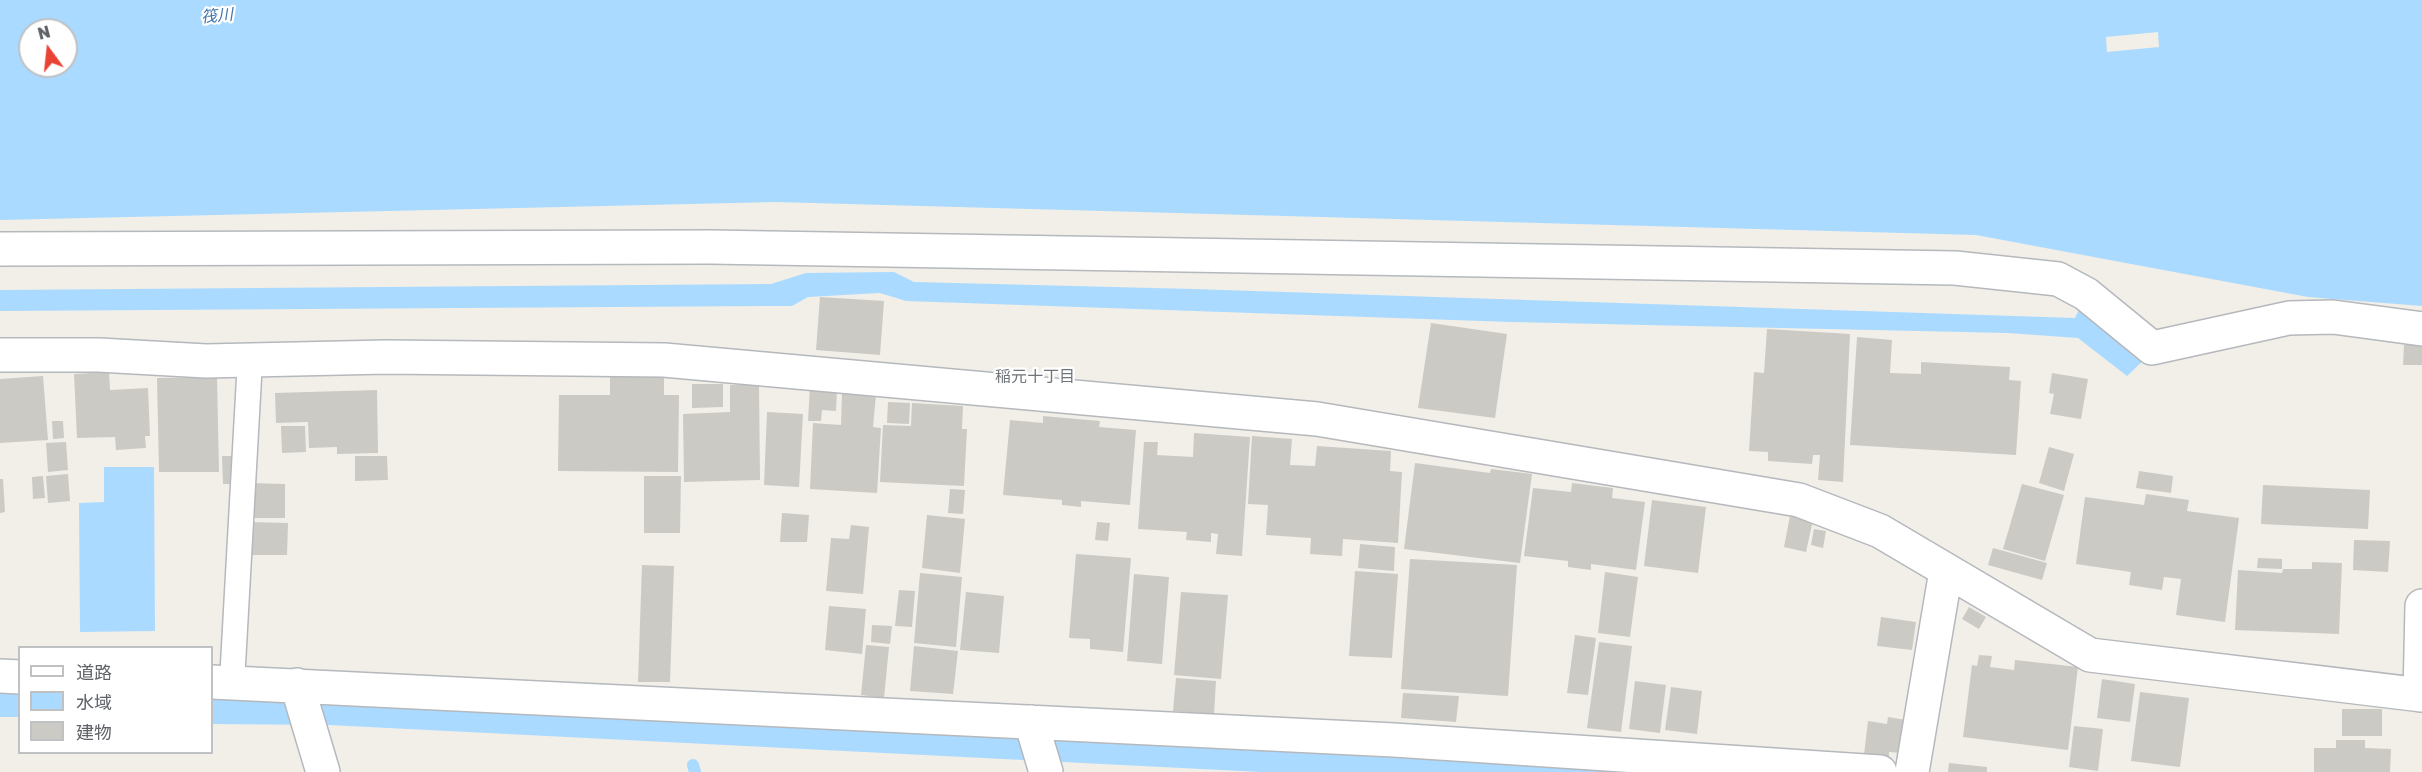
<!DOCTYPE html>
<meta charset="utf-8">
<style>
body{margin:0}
#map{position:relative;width:2422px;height:772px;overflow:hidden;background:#f1efe8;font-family:"Golos Text","Noto Sans JP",sans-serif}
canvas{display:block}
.legend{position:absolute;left:18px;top:646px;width:195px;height:108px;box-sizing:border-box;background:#fff;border:2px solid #bfc1c3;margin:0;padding:8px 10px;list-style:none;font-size:18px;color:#5f6368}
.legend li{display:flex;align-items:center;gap:12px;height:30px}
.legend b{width:30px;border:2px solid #bfc1c3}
.north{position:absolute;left:18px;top:18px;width:60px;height:60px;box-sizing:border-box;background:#fff;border:2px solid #bfc1c3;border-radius:50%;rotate:345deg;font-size:16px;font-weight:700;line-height:24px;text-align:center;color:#5f6368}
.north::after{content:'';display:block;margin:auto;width:21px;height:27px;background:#ea4335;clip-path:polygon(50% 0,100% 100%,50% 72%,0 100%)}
</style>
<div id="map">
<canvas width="2422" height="772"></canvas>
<ul class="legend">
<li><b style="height:8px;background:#fff"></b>道路</li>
<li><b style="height:16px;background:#aadaff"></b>水域</li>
<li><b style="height:16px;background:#cccac5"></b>建物</li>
</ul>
<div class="north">N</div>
</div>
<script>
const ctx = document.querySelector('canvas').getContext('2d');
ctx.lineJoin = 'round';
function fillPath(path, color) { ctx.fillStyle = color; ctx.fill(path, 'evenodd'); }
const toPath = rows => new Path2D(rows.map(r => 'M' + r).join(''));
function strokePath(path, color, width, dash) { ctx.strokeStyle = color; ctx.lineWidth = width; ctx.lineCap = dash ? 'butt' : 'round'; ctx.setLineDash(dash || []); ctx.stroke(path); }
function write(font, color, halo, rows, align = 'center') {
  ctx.font = font + ' "Golos Text","Noto Sans JP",sans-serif'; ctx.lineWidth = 4.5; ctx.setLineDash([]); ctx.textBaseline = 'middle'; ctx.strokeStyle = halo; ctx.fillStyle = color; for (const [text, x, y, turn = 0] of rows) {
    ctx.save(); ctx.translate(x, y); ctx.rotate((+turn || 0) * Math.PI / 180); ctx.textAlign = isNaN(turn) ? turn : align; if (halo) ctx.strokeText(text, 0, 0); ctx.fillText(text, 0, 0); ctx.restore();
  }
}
fillPath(toPath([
 [0,0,2422,0,2422,306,2308,297,1976,235,776,202,0,220],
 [30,30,66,30,66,66,30,66],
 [2158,32,2159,47,2107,52,2106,37],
 [894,272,914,282,1193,289,2075,318,2081,305,2147,357,2127,376,2078,338,2008,333,1511,322,906,301,880,293,808,297,792,306,766,306,0,311,0,290,771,284,806,273],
 [104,467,154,467,155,631,80,632,79,503,104,502],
 [0,694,19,694,19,717,0,717],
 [212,699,1054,739,1654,772,1261,772,329,725,212,724]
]), '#aadaff');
strokePath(toPath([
 [693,765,695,772]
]), '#aadaff', 12);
fillPath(toPath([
 [820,297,884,301,880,355,816,350],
 [1431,323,1507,334,1495,418,1418,408],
 [1767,329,1850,334,1843,482,1818,480,1820,455,1813,455,1812,464,1768,461,1768,452,1749,451,1754,372,1764,373],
 [1857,337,1892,340,1890,373,1921,374,1921,362,2010,367,2009,380,2021,381,2016,455,1850,445],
 [2404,345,2422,345,2422,365,2403,365],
 [109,372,110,390,148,388,150,436,145,436,146,448,116,450,115,437,77,438,74,374],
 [2052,373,2088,379,2081,419,2050,414,2054,394,2049,393],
 [43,376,48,440,0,443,0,379],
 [610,376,664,376,664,395,679,395,678,472,558,471,559,395,610,395],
 [217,377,219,472,159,472,157,378],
 [692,384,723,384,723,407,692,408],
 [730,385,759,385,760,480,684,482,683,414,730,412],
 [810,386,837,388,836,411,822,410,821,421,808,421],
 [377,390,378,453,337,454,337,447,309,448,308,422,276,423,275,393],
 [842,392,876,394,873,427,881,428,877,493,810,489,813,423,841,425],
 [888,402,910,403,909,424,887,423],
 [912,403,963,406,962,429,967,429,964,486,880,482,883,425,911,426],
 [767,412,803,414,799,487,764,485],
 [1043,416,1100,421,1099,427,1136,430,1130,505,1081,501,1081,507,1062,505,1062,500,1003,495,1010,420,1043,423],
 [52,421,63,421,64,438,53,439],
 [281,426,305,426,306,452,282,453],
 [1194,433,1250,437,1242,556,1216,554,1218,534,1211,533,1211,542,1186,540,1187,532,1138,529,1144,442,1158,442,1157,455,1193,457],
 [1252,436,1292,439,1290,465,1315,466,1317,446,1391,451,1390,471,1402,472,1398,543,1343,539,1342,556,1310,554,1311,538,1266,535,1268,505,1248,504],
 [66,442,68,470,48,472,46,443],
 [2049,447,2074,454,2064,491,2039,483],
 [222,456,235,456,236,484,223,484],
 [355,456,387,456,388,480,355,481],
 [1415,463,1490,473,1491,469,1532,474,1520,563,1404,549],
 [2139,471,2173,476,2171,493,2136,488],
 [68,474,70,501,48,503,46,476],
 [43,476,45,498,33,499,32,477],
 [644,476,681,476,680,533,644,533],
 [0,479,3,479,5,512,0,513],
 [248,483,285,484,285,518,248,518],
 [1572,483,1613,488,1612,498,1645,502,1636,570,1591,564,1591,570,1568,567,1568,561,1524,556,1533,488,1571,492],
 [2022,484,2064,495,2045,561,2003,549],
 [2263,485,2370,490,2368,529,2261,524],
 [950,489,965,490,963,514,948,513],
 [2146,494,2189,500,2187,511,2239,518,2225,622,2176,615,2181,579,2164,577,2162,590,2129,585,2131,572,2076,564,2085,497,2144,505],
 [1652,500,1706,507,1698,573,1644,566],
 [782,513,809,515,807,542,780,542],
 [927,515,965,519,960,573,922,568],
 [1790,516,1813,520,1806,552,1784,547],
 [248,522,288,523,287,555,248,555],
 [1097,522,1110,523,1108,541,1095,540],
 [851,525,869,527,863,594,826,591,831,538,849,539],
 [1814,529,1826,531,1823,548,1811,545],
 [2354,540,2390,541,2388,572,2353,570],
 [1360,544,1395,547,1394,571,1358,568],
 [1993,548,2047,563,2042,580,1988,565],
 [1076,554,1131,558,1123,652,1090,649,1090,639,1069,638],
 [2258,558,2282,559,2282,569,2257,568],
 [1410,559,1517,565,1508,696,1401,689],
 [2312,562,2342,563,2339,634,2235,630,2238,570,2282,573,2283,569,2312,569],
 [642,565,674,566,670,682,638,682],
 [1355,571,1398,574,1392,658,1349,656],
 [1605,572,1638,577,1630,637,1598,633],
 [920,573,962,577,956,647,914,643],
 [1134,574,1169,577,1162,664,1127,661],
 [899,590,915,591,912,627,895,626],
 [966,592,1004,596,999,653,960,650],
 [1181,592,1228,595,1221,679,1174,675],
 [829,606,866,609,862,654,825,650],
 [1969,607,1986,617,1979,629,1962,619],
 [1881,617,1916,622,1912,650,1877,646],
 [872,625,892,626,890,644,871,642],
 [1575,635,1596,638,1588,695,1567,693],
 [1599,642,1632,646,1621,732,1587,728],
 [866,645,889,647,884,698,861,695],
 [914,646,958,651,953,694,910,691],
 [1979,655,1992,656,1990,667,2014,670,2015,660,2078,667,2068,750,1963,737,1972,665,1977,666],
 [1176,678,1216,681,1214,714,1173,711],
 [2102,679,2135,684,2130,722,2097,718],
 [1635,681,1666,685,1660,733,1629,729],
 [1671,687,1702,691,1697,734,1665,730],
 [2140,692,2189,698,2180,767,2131,761],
 [1403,693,1459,696,1456,722,1401,718],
 [2342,709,2382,709,2382,736,2342,736],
 [1888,717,1906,720,1901,753,1889,752,1889,758,1864,755,1868,721,1887,724],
 [2074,726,2103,729,2098,771,2069,767],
 [2336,740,2365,740,2365,748,2391,749,2390,772,2314,772,2314,748,2336,748],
 [1949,763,1987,767,1987,772,1948,772]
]), '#cccac5');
const lane = toPath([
 [232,682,250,360]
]);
const street = toPath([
 [0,249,710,247,1955,268,2058,279,2086,294,2152,348,2289,318,2333,317,2422,329],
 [0,355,99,355,206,361,386,357,664,360,1317,419,1799,500,1880,531,2090,655,2422,695],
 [0,676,20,677],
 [212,682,1394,740,1880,772],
 [297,685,323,772],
 [2420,695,2422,606],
 [1031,722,1046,772],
 [1912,772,1946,571]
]);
strokePath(lane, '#b5b8bc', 27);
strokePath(street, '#b5b8bc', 36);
strokePath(lane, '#fff', 24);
strokePath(street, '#fff', 33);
write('italic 16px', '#4174aa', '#fff', [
 ["筏川",217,16,-5]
]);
write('16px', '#70757a', '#fff', [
 ["稲元十丁目",1035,377]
]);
</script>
